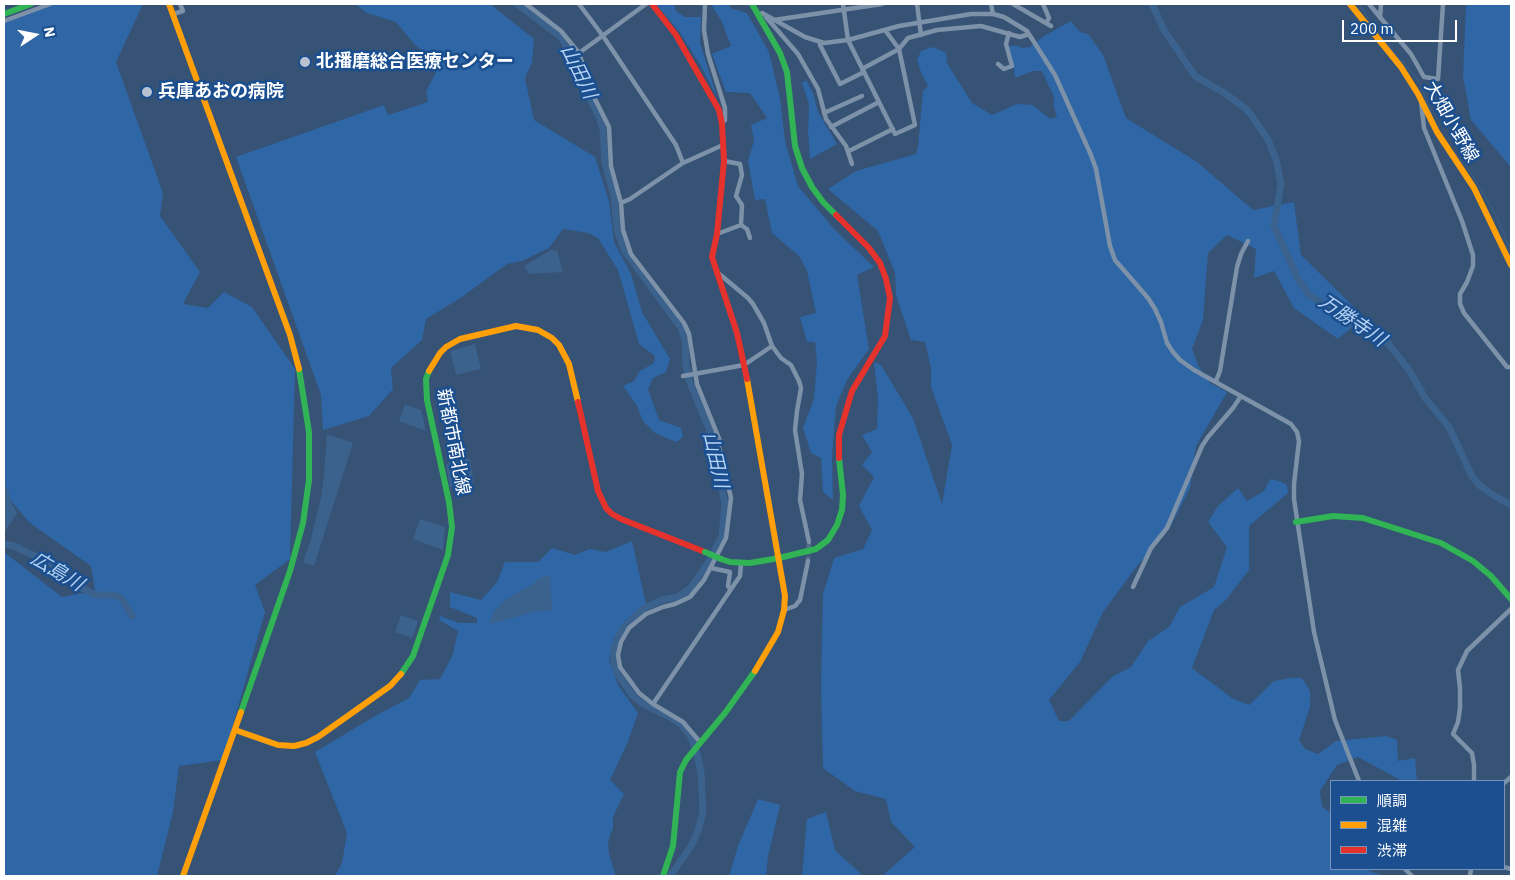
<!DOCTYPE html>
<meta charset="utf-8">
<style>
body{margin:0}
#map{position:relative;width:1515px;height:880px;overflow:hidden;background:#365274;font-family:"IBM Plex Sans","Noto Sans JP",sans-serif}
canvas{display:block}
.frame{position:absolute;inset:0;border:5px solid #fff;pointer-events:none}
.legend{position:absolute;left:1330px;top:780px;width:175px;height:90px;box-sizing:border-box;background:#1b4f8f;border:1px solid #7695bc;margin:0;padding:6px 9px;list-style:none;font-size:15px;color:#fff}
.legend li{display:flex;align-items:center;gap:10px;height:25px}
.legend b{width:25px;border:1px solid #7695bc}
.north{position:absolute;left:10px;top:10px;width:50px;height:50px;-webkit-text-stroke:4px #1b4f8f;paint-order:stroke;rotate:79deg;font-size:14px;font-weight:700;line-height:20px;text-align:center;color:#fff}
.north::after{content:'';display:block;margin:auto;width:18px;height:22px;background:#fff;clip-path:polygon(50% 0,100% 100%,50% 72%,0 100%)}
.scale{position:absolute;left:1342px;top:20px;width:115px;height:22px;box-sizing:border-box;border:2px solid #fff;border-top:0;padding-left:6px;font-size:15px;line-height:18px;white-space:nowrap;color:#fff;-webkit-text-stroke:4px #1b4f8f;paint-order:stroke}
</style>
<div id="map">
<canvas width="1515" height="880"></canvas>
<div class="frame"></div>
<ul class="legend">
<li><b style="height:6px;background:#30b455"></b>順調</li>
<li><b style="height:6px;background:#ff9f0a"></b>混雑</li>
<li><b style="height:6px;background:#e5322d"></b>渋滞</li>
</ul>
<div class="north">N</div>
<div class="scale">200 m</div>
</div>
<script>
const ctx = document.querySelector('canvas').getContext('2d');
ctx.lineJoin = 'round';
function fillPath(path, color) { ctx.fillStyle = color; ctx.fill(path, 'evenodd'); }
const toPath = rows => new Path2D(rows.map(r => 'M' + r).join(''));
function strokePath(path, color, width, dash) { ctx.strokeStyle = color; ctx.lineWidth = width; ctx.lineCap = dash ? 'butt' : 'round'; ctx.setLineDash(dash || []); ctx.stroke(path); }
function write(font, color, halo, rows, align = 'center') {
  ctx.font = font + ' "IBM Plex Sans","Noto Sans JP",sans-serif'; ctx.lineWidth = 5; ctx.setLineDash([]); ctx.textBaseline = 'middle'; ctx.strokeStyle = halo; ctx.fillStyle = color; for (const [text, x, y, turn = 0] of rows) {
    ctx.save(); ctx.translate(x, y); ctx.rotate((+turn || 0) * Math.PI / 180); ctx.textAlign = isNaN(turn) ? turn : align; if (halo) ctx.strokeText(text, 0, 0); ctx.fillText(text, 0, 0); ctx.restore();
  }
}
fillPath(toPath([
 [47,4,143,4,116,62,163,193,160,216,200,272,183,304,208,308,224,292,252,307,295,369,290,559,255,585,265,612,223,760,179,766,173,812,157,876,4,876,4,552,62,597,95,591,91,566,30,523,4,493,4,20],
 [355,4,490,4,534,39,532,63,525,78,534,120,595,157,609,201,614,242,631,274,642,312,670,359,666,372,653,378,648,389,659,420,681,428,683,437,676,442,655,433,643,421,637,406,623,386,634,381,640,371,654,363,655,356,639,344,618,270,598,238,588,233,563,229,549,248,522,261,507,264,462,297,426,319,422,340,391,368,393,389,369,416,323,430,321,395,236,157,384,105,388,115,428,102,426,92,440,64,415,45,396,22,367,13],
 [656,4,674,4,676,11,685,17,701,17,700,43,718,100,701,66,680,33],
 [711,4,730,4,730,8,747,13,769,52,780,98,785,141,798,186,834,229,874,267,857,275,869,349,847,380,836,406,832,456,833,500,823,492,821,458,811,453,803,428,814,399,817,362,815,342,807,342,800,317,816,313,807,271,800,257,772,233,765,199,755,200,748,161,754,141,751,125,767,118,750,93,726,92,712,54,731,46,722,22],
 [1466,4,1511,4,1511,167,1471,120,1463,76],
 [1071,21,1080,32,1088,34,1103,55,1126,118,1197,162,1253,210,1294,202,1301,255,1364,317,1338,339,1294,308,1274,271,1254,278,1256,249,1227,235,1208,253,1203,320,1192,349,1199,367,1210,383,1227,392,1196,446,1190,488,1169,529,1137,566,1103,612,1080,662,1049,700,1059,721,1069,721,1113,676,1131,667,1148,641,1169,627,1180,607,1214,587,1227,547,1208,522,1218,506,1238,488,1247,501,1264,491,1270,479,1279,481,1287,485,1288,493,1249,526,1249,570,1225,601,1214,610,1192,668,1232,698,1249,705,1274,681,1291,678,1302,678,1310,691,1310,707,1299,740,1305,749,1318,754,1336,741,1386,736,1397,740,1398,761,1415,758,1417,781,1402,781,1358,757,1337,765,1320,791,1322,807,1331,813,1331,869,1365,869,1383,876,882,876,915,847,891,822,886,799,855,791,823,768,821,686,823,594,834,558,863,549,872,530,859,506,874,477,862,465,872,452,862,435,877,429,878,398,874,362,881,365,913,418,942,504,952,445,931,387,931,368,925,342,911,340,896,295,895,273,878,231,828,189,856,171,916,154,918,147,923,91,928,86,921,72,917,60,921,51,933,47,946,53,947,63,972,103,992,115,1017,104,1033,105,1050,119,1057,117,1054,107,1054,97,1042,71,1033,71,1015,78,1014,69,1008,46,1017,46,1023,48,1030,47,1044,36],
 [806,80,813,93,818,112,837,144,810,159,808,132,809,104,802,83],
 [632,541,646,604,614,637,609,660,618,685,638,713,628,742,610,780,624,794,613,817,613,829,610,834,608,845,609,854,615,873,615,875,335,876,342,863,347,833,315,752,375,716,409,698,420,680,440,679,453,654,458,631,439,620,440,616,459,623,477,623,477,618,450,607,450,592,481,600,497,582,505,562,538,562,552,548,575,555,589,549,606,552],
 [758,799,780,805,768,857,766,876,729,876,738,846],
 [826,812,835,850,863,876,802,876,807,819]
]), '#2f66a5');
fillPath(toPath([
 [552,249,553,251,557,250,563,272,529,274,524,266],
 [475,344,481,369,456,375,450,351],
 [405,404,421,410,426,431,399,421],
 [327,434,353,443,314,566,303,562,310,543,321,498,324,475],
 [469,458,474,482,450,487,446,466,449,462],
 [4,485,8,489,11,502,17,513,4,533],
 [420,519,445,527,443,550,413,539],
 [550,575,552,610,534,612,489,624,493,613,505,600,533,584,540,578],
 [401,615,418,621,412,638,395,632]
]), '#3b618d');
strokePath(toPath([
 [1359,4,1375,30,1419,81,1432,115],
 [1453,151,1471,173,1497,217,1511,251]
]), '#3b618d', 1);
strokePath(toPath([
 [517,4,561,37,576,62,588,95,600,119,603,130,605,163,614,196,617,229,624,250,681,328,685,340,686,365,689,380,711,434,725,504,722,536,709,561,691,588,678,597,662,600,643,609,623,628,614,646,614,662,617,673,633,696,643,704,668,716,681,724,690,735,697,753,701,773,703,812,698,831,690,848,670,876],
 [1152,4,1164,30,1195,76,1226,94,1246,109,1252,116,1268,140,1276,159,1281,184,1274,226,1299,281,1304,287,1308,294,1335,313,1351,323,1367,329,1388,343,1409,370,1425,398,1449,427,1472,476,1479,485,1493,495,1511,505],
 [4,544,14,546,56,566,61,574,78,586,96,595,114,595,121,598,132,616]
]), '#3b618d', 7);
strokePath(toPath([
 [808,561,809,542]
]), '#546c89', 4.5, [4.5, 2]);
strokePath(toPath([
 [526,4,561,31,579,53,592,93,609,127,611,166,621,203,630,199,683,163,723,145],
 [579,4,603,36,676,145,683,163],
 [705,4,704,30,708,54,725,108,725,120,722,124],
 [843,4,848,40,895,134,915,125,899,49,885,30],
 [917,4,921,35],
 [991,4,993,14],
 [1013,4,1051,26],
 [1043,4,1049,18,1046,23],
 [1369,4,1411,54,1424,77,1438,79,1443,4],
 [762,13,805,37,824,43,848,40,899,26,971,14,993,14,1004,17,1027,31,1055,75,1091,155,1096,169,1110,246,1115,260,1148,298,1155,309,1161,322,1167,343,1173,352,1180,360,1194,370,1291,424,1297,432,1299,441,1294,484,1294,499,1314,632,1335,720,1359,781],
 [173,14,183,11,180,4],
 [766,17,798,54,818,89,826,119,846,146,852,164],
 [1380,18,1381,4],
 [774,20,882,4],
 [4,21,50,4],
 [820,42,820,45,840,84,864,72],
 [579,53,646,4],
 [998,64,1004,69,1012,66,1006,44,1009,33],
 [862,69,899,49,908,38,937,30,981,26,1020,37,1029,34],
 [1421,101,1424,128,1462,221,1473,255,1473,266,1467,282,1460,294,1460,304,1464,313,1507,367,1511,367],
 [824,113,862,96],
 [831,127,879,102],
 [849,151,893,129],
 [724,161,740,164,742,175,736,196,742,205,741,225,747,229,750,238],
 [621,203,623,230,631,254,684,323,689,334,697,384,720,441,719,447,731,498,726,538,704,580,690,597,675,604,663,607,646,614,629,628,621,642,618,655,620,667,639,693,653,704,683,722,700,742],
 [717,234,741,225],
 [717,272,748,298,753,304,764,323,772,346,781,358,791,365,799,381,801,388,797,411,795,430,802,474,800,500,809,542],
 [683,376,744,365,772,346],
 [1216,381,1220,371,1237,267,1241,254,1248,241],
 [711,568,730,572,728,586,730,589],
 [1133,587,1151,548,1167,528,1202,446,1208,437,1233,408,1241,396],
 [784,610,795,606,800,600,808,561],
 [653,704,740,576,741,563],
 [1474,781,1474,765,1472,753,1453,734,1458,722,1460,708,1460,688,1458,670,1467,651,1511,609],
 [1504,783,1511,777],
 [1504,867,1511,869],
 [1405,869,1412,876],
 [1470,876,1471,869]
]), '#7d92a8', 4.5);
strokePath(toPath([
 [752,4,780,53,787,72,795,146,802,168,812,187,823,202,836,215],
 [4,14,31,4],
 [1296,522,1333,516,1363,518,1441,543,1473,561,1491,576,1511,599],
 [721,559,730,562,750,563,779,558,816,549,828,540,837,525,842,510,843,495,839,458],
 [401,674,413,656,448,555,452,527,449,502,427,400,426,379,429,371],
 [241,712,290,571,303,523,309,480,309,432,299,369],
 [663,876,673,846,680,772,686,760,725,713,755,671]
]), '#30b455', 6);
strokePath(toPath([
 [169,4,290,335,299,369],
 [1350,4,1401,67,1418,94,1437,132,1474,188,1511,265],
 [429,371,440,353,446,347,460,339,516,326,538,330,552,338,559,345,569,364,578,402],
 [747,379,785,596,784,610,778,632,755,671],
 [235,730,278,745,294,746,306,743,318,737,390,686,401,674],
 [183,876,241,712]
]), '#ff9f0a', 6);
strokePath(toPath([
 [652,4,676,35,719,110,722,124,724,161,717,234,712,257,737,333,747,379],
 [836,215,869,248,880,263,886,279,890,298,885,336,852,391,839,435,839,458],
 [578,402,598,491,606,508,612,514,621,519,705,552]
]), '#e5322d', 6);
strokePath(toPath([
 [705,552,721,559]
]), '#30b455', 6);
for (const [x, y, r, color] of [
 [305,62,6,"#b9c2ce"],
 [147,92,6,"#b9c2ce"]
]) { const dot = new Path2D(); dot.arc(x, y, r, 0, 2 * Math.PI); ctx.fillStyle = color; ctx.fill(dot); strokePath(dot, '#1b4f8f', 2); }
write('bold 18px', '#fff', '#1b4f8f', [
 ["北播磨総合医療センター",316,62],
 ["兵庫あおの病院",158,92]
], 'left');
write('18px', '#fff', '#1b4f8f', [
 ["大畑小野線",1451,122,60],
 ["新都市南北線",453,442,79]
]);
write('italic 19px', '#b5d3f5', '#1b4f8f', [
 ["山田川",578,72,64],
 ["万勝寺川",1352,321,34],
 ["山田川",715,460,77],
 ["広島川",57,572,31]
]);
</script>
